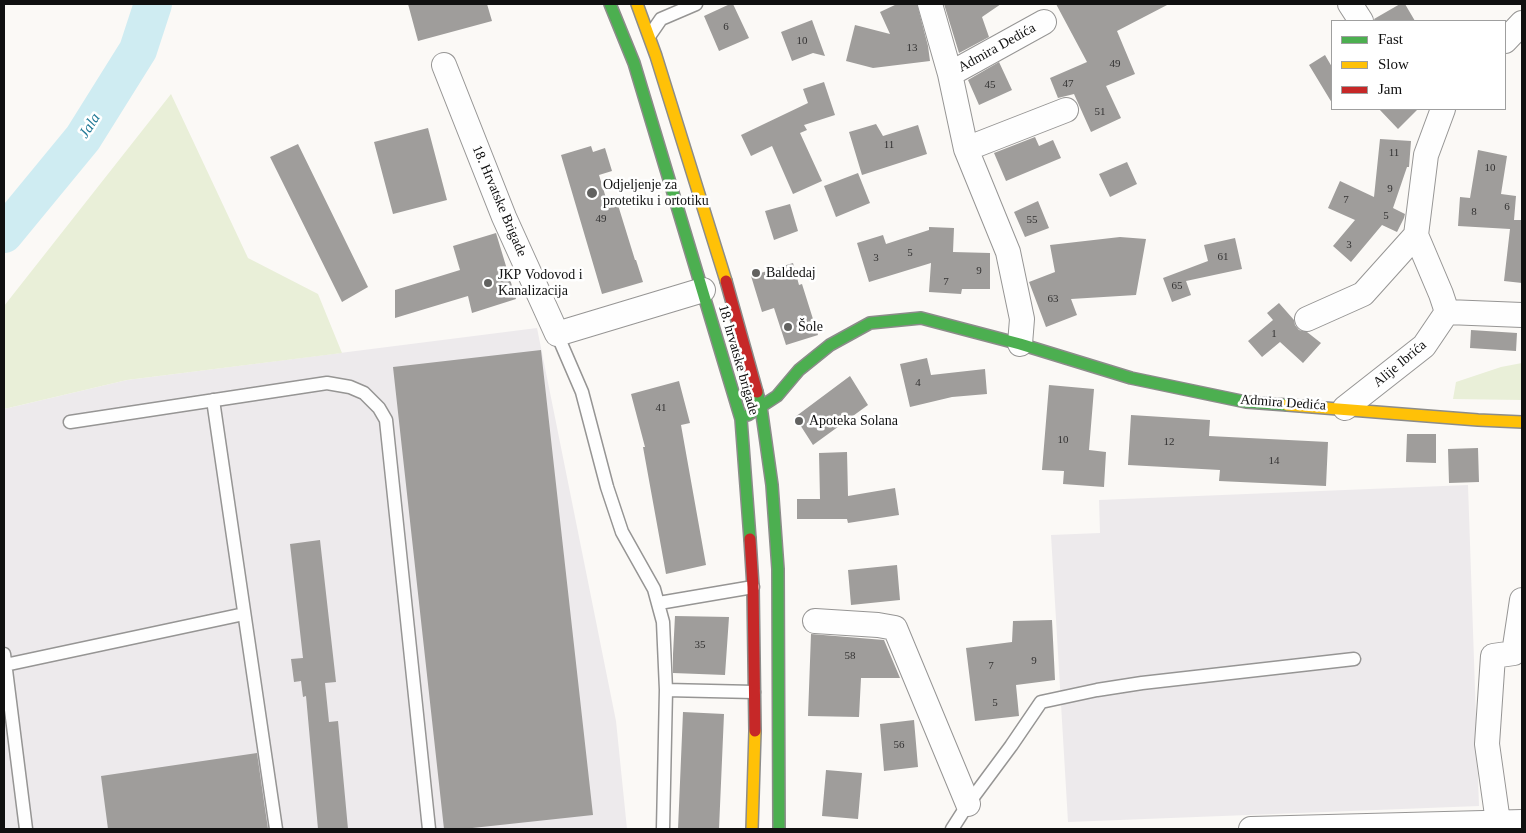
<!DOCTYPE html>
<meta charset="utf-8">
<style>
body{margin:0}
#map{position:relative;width:1526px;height:833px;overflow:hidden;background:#fbf9f6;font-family:"Times New Roman",serif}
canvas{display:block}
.frame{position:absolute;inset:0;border:5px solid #101010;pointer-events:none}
.legend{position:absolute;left:1331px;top:20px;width:175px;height:90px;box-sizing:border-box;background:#fff;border:1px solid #9f9f9f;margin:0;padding:6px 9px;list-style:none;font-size:15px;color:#101010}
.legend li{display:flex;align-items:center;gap:10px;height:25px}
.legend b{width:25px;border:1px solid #9f9f9f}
</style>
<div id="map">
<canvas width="1526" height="833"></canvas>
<div class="frame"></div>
<ul class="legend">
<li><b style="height:6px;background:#4caf50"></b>Fast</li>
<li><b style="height:6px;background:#ffc107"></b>Slow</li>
<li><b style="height:6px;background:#c62828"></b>Jam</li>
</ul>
</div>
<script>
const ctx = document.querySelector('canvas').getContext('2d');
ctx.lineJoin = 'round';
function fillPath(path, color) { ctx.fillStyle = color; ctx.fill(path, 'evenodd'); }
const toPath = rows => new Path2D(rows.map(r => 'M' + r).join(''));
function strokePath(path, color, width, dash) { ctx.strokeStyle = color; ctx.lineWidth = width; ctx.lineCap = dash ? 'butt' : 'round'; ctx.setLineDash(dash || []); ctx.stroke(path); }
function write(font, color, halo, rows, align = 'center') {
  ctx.font = font + ' "Times New Roman",serif'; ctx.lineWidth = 5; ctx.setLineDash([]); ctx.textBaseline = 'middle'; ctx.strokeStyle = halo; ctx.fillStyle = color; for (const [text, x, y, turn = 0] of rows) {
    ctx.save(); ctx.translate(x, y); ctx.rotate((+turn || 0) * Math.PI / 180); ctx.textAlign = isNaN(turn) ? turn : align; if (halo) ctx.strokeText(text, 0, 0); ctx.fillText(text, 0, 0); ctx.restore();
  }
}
fillPath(toPath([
 [537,328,616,721,627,829,4,829,4,409,127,380],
 [1468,485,1479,806,1068,822,1051,535,1100,533,1099,500]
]), '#edeaec');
fillPath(toPath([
 [171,94,248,258,318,294,342,353,127,380,4,409,4,306],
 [1522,363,1522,400,1453,399,1456,382,1501,367]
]), '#e9efd8');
strokePath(toPath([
 [4,234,83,138,138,50,153,4]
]), '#cfecf2', 38);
fillPath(toPath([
 [408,4,487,4,492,21,418,41],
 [730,4,733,4,749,38,719,51,704,16],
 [897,4,917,4,928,46,930,61,873,68,846,61,855,25,890,34,880,12],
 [944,4,1001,4,982,17,989,37,959,53],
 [1056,4,1169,4,1117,31,1135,74,1106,86,1121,118,1091,132,1074,94,1058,98,1050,78,1087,62],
 [1400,4,1405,4,1415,21,1375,21,1374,19],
 [812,20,825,56,813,53,792,61,781,32],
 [1325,55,1332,67,1332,103,1309,65],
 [999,62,1012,90,979,105,968,80],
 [824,82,835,115,804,125,807,130,800,133,822,181,793,194,772,146,751,156,741,135,808,103,803,89],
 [1379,109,1418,109,1398,129],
 [876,124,883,136,918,125,927,154,862,175,849,132],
 [428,128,447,200,393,214,374,142],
 [1035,137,1039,146,1053,140,1061,158,1006,181,994,153],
 [1380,139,1411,141,1409,167,1407,167,1393,208,1405,214,1404,218,1397,232,1382,225,1351,262,1333,246,1355,220,1328,208,1340,181,1374,197],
 [298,144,368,287,342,302,270,157],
 [591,146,593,152,605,148,612,171,599,175,609,208,618,205,635,260,636,260,643,282,602,294,561,155],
 [1478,150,1507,156,1501,194,1516,196,1514,220,1522,220,1522,283,1504,281,1510,229,1458,226,1460,197,1470,198],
 [1127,162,1137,184,1110,197,1099,174],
 [858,173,870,203,836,217,824,186],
 [1038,201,1049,228,1025,237,1014,212],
 [790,204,798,231,774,240,765,211],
 [929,227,954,228,953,252,990,253,990,289,962,289,961,294,929,292,931,263,869,282,857,243,883,235,886,244,929,230],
 [496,233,516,299,472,313,468,296,395,318,395,290,460,270,453,246],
 [1120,237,1146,239,1136,295,1071,299,1077,315,1046,327,1029,282,1055,272,1050,245],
 [1235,238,1242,269,1186,281,1191,295,1172,302,1163,278,1208,261,1204,245],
 [793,263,799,285,802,284,818,335,786,345,774,308,762,312,751,276],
 [1279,303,1294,320,1295,325,1299,330,1307,332,1321,343,1303,363,1280,342,1262,357,1248,341,1273,320,1267,313],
 [1471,330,1517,333,1516,351,1470,348],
 [541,350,593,815,463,829,444,829,393,367],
 [927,358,931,375,985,369,987,394,952,397,910,407,900,364],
 [850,376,868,405,813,445,795,417],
 [679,381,690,423,681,425,706,565,666,574,643,447,645,447,631,394],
 [1049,385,1094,389,1089,450,1106,452,1104,487,1063,484,1064,471,1042,470],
 [1131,415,1210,420,1209,436,1328,442,1326,486,1219,481,1220,470,1128,465],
 [1407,434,1436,434,1436,463,1406,462],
 [1478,448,1479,482,1449,483,1448,449],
 [847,452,848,496,895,488,899,515,848,523,847,519,797,519,797,499,820,499,819,453],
 [320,540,336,682,325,683,329,722,338,721,348,829,318,829,306,696,303,697,301,681,294,682,291,659,303,658,290,544],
 [897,565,900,600,851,605,848,570],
 [675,616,729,617,725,675,673,673,673,654],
 [1052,620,1055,680,1016,685,1019,716,975,721,966,648,1012,642,1013,621],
 [811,634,884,640,900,678,861,678,859,717,808,716],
 [683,712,724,714,719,829,678,829],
 [914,720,918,767,884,771,880,724],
 [257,753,268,829,108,829,101,776],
 [826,770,862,773,858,819,822,816]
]), '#9f9d9b');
const lane = toPath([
 [650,35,661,19,696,4],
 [557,334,582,392,607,487,622,532,654,589,663,622,666,690,663,829],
 [213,400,276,829],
 [70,422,327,383,350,387,364,393,379,408,386,420,429,829],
 [659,603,753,587],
 [4,654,26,829],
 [5,665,244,614],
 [666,690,754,692],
 [952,829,968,804,1011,746,1041,702,1097,690,1142,683,1354,659]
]);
const street = toPath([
 [930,4,950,74,966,149,1008,252,1022,319,1020,344],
 [1350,4,1361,21],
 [1505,41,1522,23],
 [444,65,504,217,557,334,703,290],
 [950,74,1044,22],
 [966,149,1066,110],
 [1447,312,1522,315],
 [1307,319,1363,294,1416,235],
 [1345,408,1424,346,1447,312,1441,294,1416,235,1426,155,1443,109],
 [815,621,878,625,895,628,968,804],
 [1498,822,1487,744,1493,656,1514,653,1522,600],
 [1251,829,1522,822]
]);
const fast = toPath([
 [610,4,634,63,741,419,750,539],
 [757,392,761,407,772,485,778,569,779,829],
 [748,415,777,396,799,370,830,345,870,323,921,318,1020,344,1131,378,1246,402,1287,405]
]);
const slow = toPath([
 [637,4,656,56,726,281],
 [1287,405,1478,420,1522,422],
 [752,829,755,731]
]);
const jam = toPath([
 [726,281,757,392],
 [750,539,753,587,755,731]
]);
strokePath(lane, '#969594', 15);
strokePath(street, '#969594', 26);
strokePath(fast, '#8c8c8a', 14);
strokePath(slow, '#8c8c8a', 14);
strokePath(jam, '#8c8c8a', 14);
strokePath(lane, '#fefefe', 12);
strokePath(street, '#fefefe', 24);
strokePath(fast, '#4caf50', 11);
strokePath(slow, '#ffc107', 11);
strokePath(jam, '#c62828', 11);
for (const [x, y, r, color] of [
 [592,193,6,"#626260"],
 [756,273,5,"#626260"],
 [488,283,5,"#626260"],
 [788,327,5,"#626260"],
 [799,421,5,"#626260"]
]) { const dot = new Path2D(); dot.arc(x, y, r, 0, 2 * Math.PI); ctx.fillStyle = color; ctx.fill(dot); strokePath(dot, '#fff', 2); }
write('11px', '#343333', null, [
 ["6",726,27],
 ["10",802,41],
 ["13",912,48],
 ["49",1115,64],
 ["47",1068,84],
 ["45",990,85],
 ["51",1100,112],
 ["11",889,145],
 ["11",1394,153],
 ["10",1490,168],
 ["9",1390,189],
 ["7",1346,200],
 ["6",1507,207],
 ["8",1474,212],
 ["5",1386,216],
 ["49",601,219],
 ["55",1032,220],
 ["3",1349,245],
 ["5",910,253],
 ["61",1223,257],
 ["3",876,258],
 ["9",979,271],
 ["7",946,282],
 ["65",1177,286],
 ["63",1053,299],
 ["1",1274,334],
 ["4",918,383],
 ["41",661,408],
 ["10",1063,440],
 ["12",1169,442],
 ["14",1274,461],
 ["35",700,645],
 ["58",850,656],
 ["9",1034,661],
 ["7",991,666],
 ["5",995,703],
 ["56",899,745]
]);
write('14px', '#101010', '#fff', [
 ["Admira Dedića",997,48,-29],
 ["18. Hrvatske Brigade",499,201,67],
 ["18. hrvatske brigade",738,360,74],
 ["Alije Ibrića",1400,364,-40],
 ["Admira Dedića",1283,403,4]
]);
write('14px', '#101010', '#fff', [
 ["Odjeljenje za",603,185],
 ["protetiku i ortotiku",603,201],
 ["Baldedaj",766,273],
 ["JKP Vodovod i",498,275],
 ["Kanalizacija",498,291],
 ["Šole",798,327],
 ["Apoteka Solana",809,421]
], 'left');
write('italic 15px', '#237a97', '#fff', [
 ["Jala",90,126,-57]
]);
</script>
